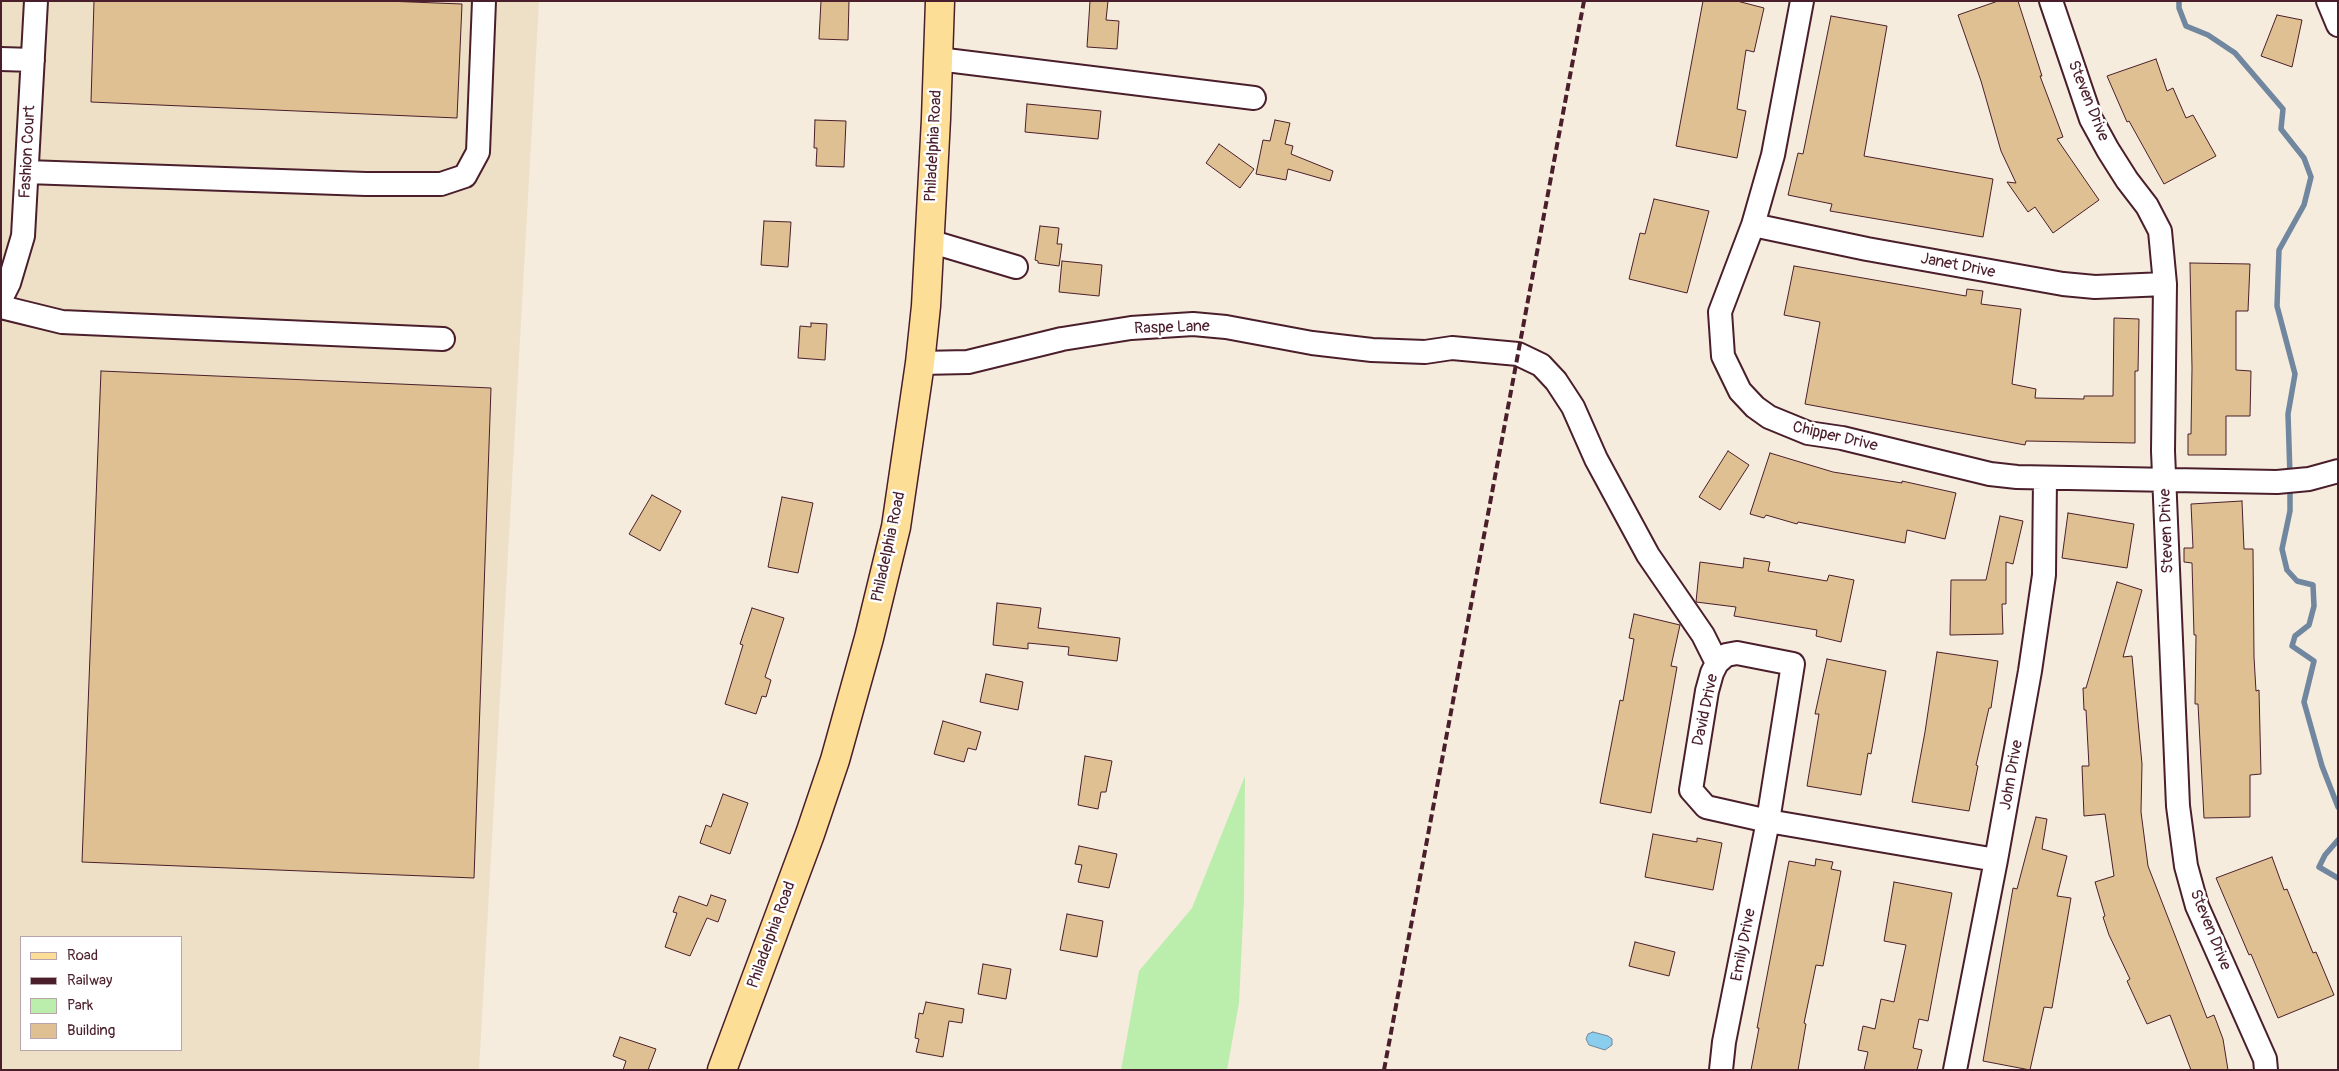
<!DOCTYPE html>
<style>
body{margin:0}
#map{position:relative;width:2339px;height:1071px;overflow:hidden;background:#f5ecde;font-family:Pangolin,sans-serif}
canvas{display:block}
.frame{position:absolute;inset:0;border:2px solid #4a1f2b;pointer-events:none}
.legend{position:absolute;left:20px;top:936px;width:162px;height:115px;box-sizing:border-box;background:#fff;border:1px solid #b7a5aa;margin:0;padding:6px 9px;list-style:none;font-size:15px;color:#4a1f2b}
.legend li{display:flex;align-items:center;gap:10px;height:25px}
.legend b{width:25px;border:1px solid #b7a5aa}
</style>
<div id="map">
<canvas width="2339" height="1071"></canvas>
<div class="frame"></div>
<ul class="legend">
<li><b style="height:6px;background:#fdde96"></b>Road</li>
<li><b style="height:6px;background:#4a1f2b"></b>Railway</li>
<li><b style="height:14px;background:#bbedac"></b>Park</li>
<li><b style="height:14px;background:#dfc092"></b>Building</li>
</ul>
</div>
<script>
const ctx = document.querySelector('canvas').getContext('2d');
ctx.lineJoin = 'round';
function fillPath(path, color) { ctx.fillStyle = color; ctx.fill(path, 'evenodd'); }
const toPath = rows => new Path2D(rows.map(r => 'M' + r).join(''));
function strokePath(path, color, width, dash) { ctx.strokeStyle = color; ctx.lineWidth = width; ctx.lineCap = dash ? 'butt' : 'round'; ctx.setLineDash(dash || []); ctx.stroke(path); }
function write(font, color, halo, rows, align = 'center') {
  ctx.font = font + ' Pangolin,sans-serif'; ctx.lineWidth = 5; ctx.setLineDash([]); ctx.textBaseline = 'middle'; ctx.strokeStyle = halo; ctx.fillStyle = color; for (const [text, x, y, turn = 0] of rows) {
    ctx.save(); ctx.translate(x, y); ctx.rotate((+turn || 0) * Math.PI / 180); ctx.textAlign = isNaN(turn) ? turn : align; if (halo) ctx.strokeText(text, 0, 0); ctx.fillText(text, 0, 0); ctx.restore();
  }
}
fillPath(toPath([
 [1,1,539,1,479,1070,1,1070],
 [21,937,181,937,181,1050,21,1050]
]), '#eedfc7');
fillPath(toPath([
 [1245,776,1244,899,1239,1003,1227,1070,1121,1070,1139,971,1192,908]
]), '#bbedac');
const water = toPath([
 [1593,1032,1608,1036,1612,1039,1612,1045,1605,1050,1589,1045,1586,1039,1588,1034,1593,1032]
]);
fillPath(water, '#8bcdec');
strokePath(water, '#71879f', 1);
strokePath(toPath([
 [2179,1,2179,8,2186,26,2208,35,2235,53,2283,109,2281,129,2304,158,2311,177,2304,205,2279,250,2277,306,2295,374,2288,414,2290,476],
 [2290,485,2290,511,2282,549,2287,570,2297,581,2313,585,2314,606,2309,625,2295,636,2292,646,2314,661,2304,702,2322,766,2338,807],
 [2338,840,2325,855,2319,867,2338,878]
]), '#71879f', 5.5);
const building = toPath([
 [94,1,386,1,462,4,457,118,91,102,94,1],
 [821,1,849,1,848,40,819,39,821,1],
 [1090,1,1108,1,1106,20,1119,21,1117,49,1087,47,1090,1],
 [1703,1,1737,1,1764,8,1754,52,1746,50,1737,109,1746,111,1737,158,1676,146,1703,1],
 [1998,1,2018,1,2042,76,2040,76,2063,137,2057,139,2099,200,2053,233,2035,207,2028,212,2007,182,2016,183,2001,151,1981,81,1958,15,1998,1],
 [2277,15,2302,20,2292,67,2261,56,2277,15],
 [1831,16,1887,26,1864,156,1993,179,1983,237,1830,211,1832,204,1788,195,1798,153,1803,154,1831,16],
 [2156,59,2167,91,2173,88,2186,118,2193,115,2216,156,2164,184,2129,121,2127,122,2107,76,2156,59],
 [1027,104,1101,111,1098,139,1025,132,1027,104],
 [815,120,846,121,844,167,816,166,817,148,814,148,815,120],
 [1275,120,1290,123,1285,144,1293,146,1291,154,1333,171,1330,181,1288,169,1286,180,1256,174,1263,140,1270,141,1275,120],
 [1219,144,1254,169,1240,188,1206,163,1219,144],
 [1654,199,1709,211,1687,293,1629,279,1640,233,1645,234,1654,199],
 [764,221,791,222,788,267,761,265,764,221],
 [1040,226,1059,228,1057,244,1062,244,1059,266,1038,263,1038,261,1035,260,1040,226],
 [1062,261,1102,265,1099,296,1059,292,1062,261],
 [2190,263,2250,264,2248,311,2236,311,2236,370,2251,371,2250,416,2226,416,2226,455,2188,455,2188,434,2191,434,2192,368,2190,263],
 [1794,266,1966,296,1967,289,1983,291,1981,304,2021,309,2012,384,2036,389,2035,398,2084,399,2084,396,2113,396,2114,318,2139,319,2138,371,2135,371,2135,443,2026,441,2025,445,1805,404,1820,322,1784,315,1794,266],
 [811,323,827,324,825,360,798,358,800,326,811,327,811,323],
 [101,371,491,388,474,878,82,862,101,371],
 [1728,451,1749,465,1720,510,1699,497,1728,451],
 [1770,453,1833,472,1902,483,1902,481,1956,493,1945,539,1907,530,1905,543,1798,522,1797,524,1766,515,1764,518,1750,514,1770,453],
 [652,495,681,511,660,551,629,534,652,495],
 [782,497,813,503,798,573,768,567,782,497],
 [2242,501,2244,549,2253,549,2254,657,2256,691,2259,690,2261,774,2250,775,2250,817,2204,818,2198,704,2195,704,2196,635,2194,635,2192,563,2184,562,2184,548,2193,548,2191,504,2242,501],
 [2068,513,2134,524,2127,568,2062,558,2068,513],
 [2000,516,2023,521,2013,564,2006,562,2006,604,2002,604,2003,634,1950,635,1951,580,1986,580,2000,516],
 [1744,558,1770,562,1768,571,1827,581,1829,575,1854,580,1841,642,1816,636,1817,630,1734,616,1736,607,1696,602,1700,562,1743,568,1744,558],
 [2117,582,2142,590,2123,657,2132,656,2142,764,2141,812,2148,866,2207,1018,2214,1015,2223,1039,2228,1070,2191,1070,2170,1015,2147,1024,2127,981,2130,979,2109,935,2103,917,2105,916,2095,882,2114,876,2105,814,2084,816,2082,766,2089,766,2086,710,2084,710,2083,688,2086,688,2117,582],
 [997,603,1041,608,1038,628,1120,638,1117,661,1068,655,1069,647,1028,643,1028,649,993,645,997,603],
 [752,608,784,618,765,677,771,680,766,697,762,696,756,714,725,704,743,645,740,644,752,608],
 [1634,614,1680,625,1671,666,1677,667,1651,813,1600,803,1620,700,1623,701,1634,639,1629,638,1634,614],
 [1937,652,1998,661,1991,708,1989,708,1976,765,1978,766,1969,811,1912,802,1925,732,1937,652],
 [1827,659,1886,671,1871,754,1868,753,1861,795,1807,786,1819,714,1815,714,1827,659],
 [986,674,1023,682,1018,710,980,702,986,674],
 [943,721,981,732,976,750,968,748,964,762,934,754,943,721],
 [1085,756,1112,761,1106,792,1101,792,1098,809,1078,805,1085,756],
 [723,794,748,803,730,854,700,843,706,825,711,827,723,794],
 [2036,817,2047,819,2042,849,2067,856,2057,896,2071,898,2052,1008,2044,1007,2030,1070,1983,1061,2013,888,2017,889,2036,817],
 [1653,834,1697,842,1697,838,1722,843,1713,890,1645,877,1653,834],
 [1079,846,1117,854,1109,888,1078,882,1082,865,1075,864,1079,846],
 [2272,857,2284,890,2287,889,2313,953,2316,952,2334,995,2278,1018,2251,954,2249,955,2216,878,2272,857],
 [1816,859,1833,862,1831,869,1841,871,1823,966,1816,965,1804,1023,1806,1024,1798,1070,1751,1070,1759,1028,1757,1028,1789,861,1815,866,1816,859],
 [1894,882,1952,893,1928,1021,1919,1019,1913,1048,1922,1050,1917,1070,1864,1070,1868,1052,1858,1050,1863,1026,1875,1029,1881,999,1894,1002,1906,945,1884,941,1894,882],
 [711,895,726,900,718,922,707,918,690,956,665,947,677,913,673,912,679,896,707,906,711,895],
 [1067,914,1103,921,1097,957,1060,950,1067,914],
 [1635,942,1675,952,1669,976,1629,966,1635,942],
 [983,964,1011,969,1006,999,978,994,983,964],
 [926,1002,964,1009,962,1023,949,1021,943,1057,916,1052,919,1039,915,1038,919,1013,923,1014,926,1002],
 [620,1037,656,1049,648,1070,623,1070,626,1061,613,1056,620,1037]
]);
fillPath(building, '#dfc092');
strokePath(building, '#4a1f2b', 1);
const minor = toPath([
 [1802,1,1773,155,1753,225,1720,312,1723,356,1740,391,1755,407,1769,417,1808,433,1842,438,1990,474,2017,477,2277,482,2309,479,2338,471],
 [2051,1,2091,119,2108,150,2127,180,2147,206,2160,231,2165,284,2163,451,2178,806,2186,866,2197,906,2265,1059,2266,1070],
 [2328,1,2338,25],
 [1,59,33,60],
 [938,59,1254,98],
 [27,172,366,184,441,184,465,176,478,152,484,1],
 [1753,225,1867,249,2063,284,2095,287,2165,284],
 [929,241,1016,267],
 [1,299,9,283,23,236,36,1],
 [1,307,62,322,443,339],
 [920,363,968,362,1062,339,1131,328,1193,324,1226,327,1312,343,1372,350,1425,352,1452,348,1518,354,1541,365,1556,381,1573,407,1596,459,1648,555,1703,635,1717,663],
 [1721,1070,1724,1042,1768,821,1793,664,1737,653,1726,655,1717,663,1712,673,1707,691,1691,790,1706,807,1768,821,1996,860],
 [1955,1070,1996,860,2030,671,2044,575,2045,478]
]);
const major = toPath([
 [722,1070,810,834,835,760,869,638,896,527,920,363,926,306,936,119,940,1]
]);
strokePath(minor, '#4a1f2b', 26);
strokePath(major, '#4a1f2b', 31);
strokePath(minor, '#fff', 22);
strokePath(major, '#fdde96', 28);
strokePath(toPath([
 [1384,1070,1584,1]
]), '#4a1f2b', 4, [8, 4]);
write('16px', '#4a1f2b', '#fff', [
 ["Steven Drive",2088,101,68],
 ["Philadelphia Road",934,146,-87],
 ["Fashion Court",28,152,-87],
 ["Janet Drive",1958,266,11],
 ["Raspe Lane",1172,328,-2],
 ["Chipper Drive",1835,437,13],
 ["Steven Drive",2167,531,-92],
 ["Philadelphia Road",889,547,-78],
 ["David Drive",1706,710,-78],
 ["John Drive",2012,775,-80],
 ["Steven Drive",2210,930,68],
 ["Philadelphia Road",772,935,-70],
 ["Emily Drive",1744,945,-79]
]);
</script>
